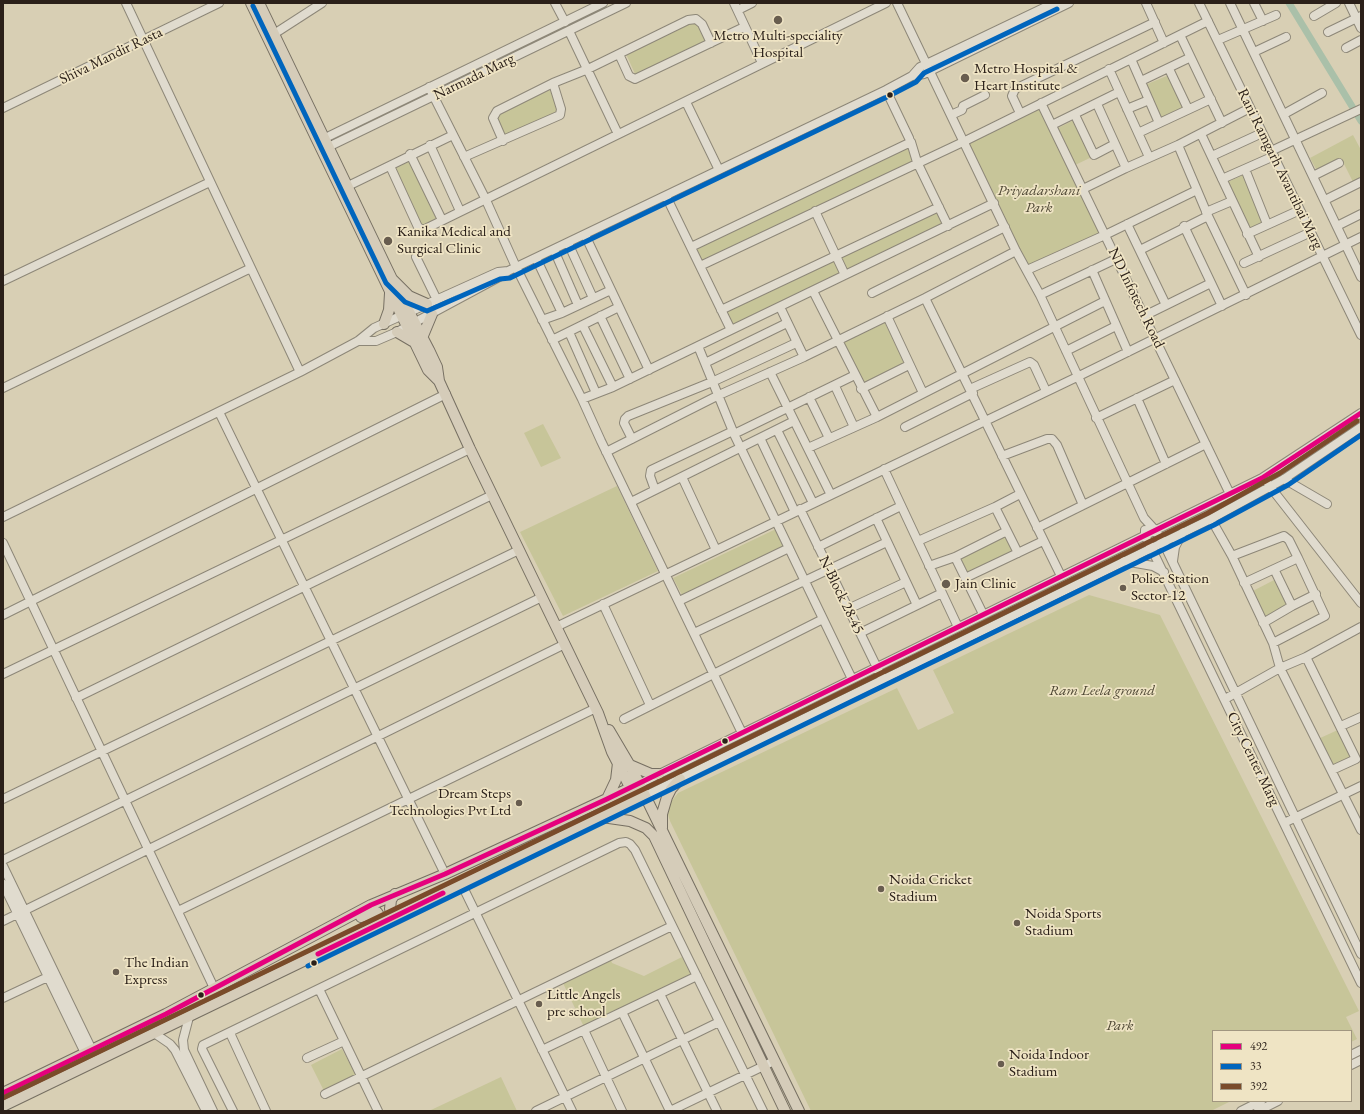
<!DOCTYPE html>
<style>
body{margin:0}
#map{position:relative;width:1364px;height:1114px;overflow:hidden;background:#d8cfb4;font-family:"EB Garamond",serif}
canvas{display:block}
.frame{position:absolute;inset:0;border:4px solid #2b2019;pointer-events:none}
.legend{position:absolute;left:1212px;top:1030px;width:140px;height:72px;box-sizing:border-box;background:#efe4c4;border:1px solid #a19680;margin:0;padding:5px 7px;list-style:none;font-size:12px;color:#2b2019}
.legend li{display:flex;align-items:center;gap:8px;height:20px}
.legend b{width:20px;border:1px solid #a19680}
</style>
<div id="map">
<canvas width="1364" height="1114"></canvas>
<div class="frame"></div>
<ul class="legend">
<li><b style="height:5px;background:#e5007d"></b>492</li>
<li><b style="height:5px;background:#0065bd"></b>33</li>
<li><b style="height:5px;background:#7a4b2a"></b>392</li>
</ul>
</div>
<script>
const ctx = document.querySelector('canvas').getContext('2d');
ctx.lineJoin = 'round';
function fillPath(path, color) { ctx.fillStyle = color; ctx.fill(path, 'evenodd'); }
const toPath = rows => new Path2D(rows.map(r => 'M' + r).join(''));
function strokePath(path, color, width, dash) { ctx.strokeStyle = color; ctx.lineWidth = width; ctx.lineCap = dash ? 'butt' : 'round'; ctx.setLineDash(dash || []); ctx.stroke(path); }
function write(font, color, halo, rows, align = 'center') {
  ctx.font = font + ' "EB Garamond",serif'; ctx.lineWidth = 3.5; ctx.setLineDash([]); ctx.textBaseline = 'middle'; ctx.strokeStyle = halo; ctx.fillStyle = color; for (const [text, x, y, turn = 0] of rows) {
    ctx.save(); ctx.translate(x, y); ctx.rotate((+turn || 0) * Math.PI / 180); ctx.textAlign = isNaN(turn) ? turn : align; if (halo) ctx.strokeText(text, 0, 0); ctx.fillText(text, 0, 0); ctx.restore();
  }
}
fillPath(toPath([
 [695,21,706,42,636,76,626,54],
 [1169,75,1186,112,1163,122,1145,85],
 [550,90,561,111,504,138,494,116],
 [1039,109,1101,236,1027,267,968,143],
 [1076,119,1094,156,1073,166,1056,129],
 [1353,135,1361,150,1361,178,1353,182,1341,158,1317,171,1310,158],
 [907,147,914,161,702,263,695,249],
 [409,159,438,218,420,226,391,167],
 [1246,174,1270,226,1249,235,1225,183],
 [938,210,945,224,847,271,840,256],
 [834,259,841,274,732,327,725,312],
 [885,323,905,364,863,384,843,342],
 [543,424,561,458,541,467,524,433],
 [617,486,658,571,563,616,520,532],
 [776,529,784,546,682,595,673,578],
 [1005,534,1014,552,967,575,958,557],
 [1276,579,1290,608,1264,622,1249,593],
 [1089,595,1160,615,1359,1011,1346,1017,1357,1039,1351,1042,1351,1031,1213,1031,1213,1101,1231,1101,1211,1111,811,1111,670,821,667,812,670,803,678,793,897,688,918,730,954,713,933,670],
 [1340,729,1354,758,1333,768,1318,739],
 [682,957,691,975,584,1027,563,983,611,960,612,963,644,976],
 [342,1049,356,1075,324,1091,311,1065],
 [501,1077,517,1111,432,1111,431,1110]
]), '#c7c599');
strokePath(toPath([
 [1289,3,1361,121]
]), '#aac0a9', 7);
const minor = toPath([
 [126,3,300,372],
 [555,3,565,22],
 [734,3,762,63],
 [897,3,1016,251,1040,295,1144,518,1155,530,1163,542,1361,954],
 [1146,3,1164,43],
 [1199,3,1361,335],
 [1230,3,1361,277],
 [1254,3,1263,21],
 [1349,3,1361,28],
 [738,10,752,3],
 [1314,16,1336,3],
 [569,31,618,134],
 [1328,32,1361,16],
 [274,34,322,3],
 [1180,35,1222,123],
 [1218,40,1276,15],
 [1346,48,1361,40],
 [1254,52,1286,37],
 [619,54,629,76,635,79,744,27],
 [1131,59,1159,123],
 [1109,69,1149,157],
 [1169,69,1188,109],
 [912,76,920,67,1054,3],
 [1141,81,1189,58],
 [429,87,485,198,516,267,582,399,601,441,742,733],
 [886,90,909,138],
 [686,102,719,170],
 [1041,103,1230,494],
 [1097,104,1126,168],
 [3,108,219,3],
 [1127,109,1149,100],
 [1020,113,1012,96,1015,89,1155,22],
 [1284,114,1322,93],
 [951,115,962,110,963,106,985,95],
 [1075,115,1094,155,1115,144],
 [1052,125,1119,92],
 [1138,133,1211,99],
 [1201,134,1259,257],
 [319,141,603,3],
 [503,141,493,118,497,111,553,83,588,69,688,20,696,19,702,24,711,43],
 [430,145,460,211],
 [1178,145,1208,216,1246,295],
 [324,149,626,3],
 [1271,151,1361,109],
 [410,154,442,220],
 [1212,156,1262,133],
 [464,157,560,115,561,109,553,83],
 [390,166,418,227,423,230,886,3],
 [1245,169,1267,224],
 [1313,176,1339,163],
 [1222,179,1274,156],
 [348,186,453,135],
 [1083,189,1126,168,1178,145,1250,108],
 [666,196,731,330],
 [1325,200,1361,182],
 [815,211,845,275],
 [1206,212,1232,201],
 [1127,224,1166,305],
 [1184,226,1222,306],
 [1337,226,1361,214],
 [1247,234,1300,210],
 [585,235,649,370],
 [568,243,593,298],
 [691,247,911,142,917,162,948,226],
 [554,250,578,305],
 [1140,250,1208,216],
 [416,257,437,300],
 [536,258,562,313],
 [1244,263,1311,232],
 [700,266,963,142,1208,21],
 [1027,270,1105,235,1197,190],
 [1092,270,1128,352],
 [3,281,210,182],
 [813,291,877,417],
 [872,293,1005,227],
 [1040,295,1116,259],
 [925,298,1061,576],
 [780,307,804,357],
 [721,310,939,207],
 [600,316,630,379],
 [887,316,923,393],
 [1144,316,1211,283],
 [542,320,562,313,611,290],
 [583,326,613,387],
 [569,332,596,393],
 [552,340,619,307],
 [358,341,376,341,397,332,501,276,508,271,886,90,912,76,924,74,1069,3],
 [698,346,734,434,852,679],
 [1066,351,1116,326],
 [705,363,787,323],
 [770,372,831,495],
 [835,386,854,427],
 [3,388,251,268],
 [861,389,909,365],
 [970,389,1030,362,1034,365,1046,391],
 [809,397,829,438],
 [1137,398,1166,464],
 [582,399,613,387,994,203],
 [219,412,445,874],
 [1096,418,1175,380],
 [905,427,973,393],
 [777,430,813,503],
 [734,434,855,375],
 [760,438,795,512],
 [632,439,624,423,625,419,628,416,712,382,796,343],
 [808,448,877,417,1105,301],
 [606,452,719,395,804,357,925,298,1016,251],
 [1002,456,1047,439,1052,439,1057,445,1083,505],
 [884,469,958,627],
 [682,477,716,550],
 [1284,479,1327,504],
 [1268,484,1361,603],
 [655,490,650,476,651,470,733,431],
 [631,502,794,421],
 [995,507,1018,553],
 [800,509,883,680],
 [3,517,300,372,358,341,374,328,498,272,508,271],
 [876,518,917,605],
 [1211,519,1232,556,1273,643,1280,668,1361,830],
 [1037,528,1206,444],
 [1145,530,1145,535,1361,983],
 [918,541,995,507,1020,494],
 [3,543,214,988],
 [818,547,901,506],
 [1232,556,1284,536,1289,540,1298,558,1325,616,1273,643],
 [955,557,983,614],
 [1124,561,1153,566,1164,572],
 [1173,561,1175,547,1183,532],
 [929,566,955,557,1007,531],
 [1274,569,1292,606],
 [965,578,1043,541],
 [1244,583,1298,558],
 [679,601,789,548],
 [603,604,650,705],
 [848,609,906,582],
 [3,615,446,394],
 [1263,623,1292,606,1316,594],
 [556,627,1077,377,1361,237],
 [694,633,887,542],
 [860,633,942,593],
 [1306,657,1356,759,1332,770],
 [3,674,470,449],
 [76,698,492,495],
 [1225,699,1280,668,1306,657,1361,627],
 [624,719,823,619],
 [1341,726,1361,717],
 [639,784,1262,478,1361,413],
 [645,796,1211,519,1284,479,1361,427],
 [3,799,519,550],
 [1284,823,1361,786],
 [3,860,542,597],
 [3,866,92,1050],
 [3,884,85,1053],
 [462,885,572,1111],
 [178,911,596,708],
 [3,921,565,644],
 [319,989,378,1111],
 [660,994,717,1111],
 [3,998,52,975],
 [622,1012,670,1111],
 [189,1017,183,1040,184,1050,213,1111],
 [584,1030,622,1111],
 [154,1033,170,1044,175,1050,206,1111],
 [230,1033,266,1111],
 [542,1050,697,976],
 [1351,1055,1361,1050],
 [307,1058,344,1041],
 [1351,1065,1361,1060],
 [325,1094,672,926],
 [233,1111,202,1049,203,1045,619,843,626,842,630,844,635,850,763,1111],
 [536,1111,719,1022],
 [670,1111,774,1061],
 [1241,1111,1261,1101],
 [1258,1111,1278,1101]
]);
const major = toPath([
 [251,3,428,370,439,381],
 [259,3,392,279,409,296,427,304],
 [392,279,429,350,437,367,439,381,470,449,598,713,612,752,633,793],
 [384,324,389,310,390,293],
 [397,332,414,342],
 [422,338,432,314],
 [609,730,632,769,799,1111],
 [630,765,651,774,659,774],
 [607,799,616,780,618,763],
 [602,817,630,821,646,828,654,836,785,1111],
 [662,828,662,814,667,797,671,789,680,779],
 [395,894,391,900,390,909,394,912,405,912],
 [361,917,377,912,380,917,374,927],
 [3,1093,166,1014,371,905,445,874,639,784],
 [3,1106,645,796]
]);
strokePath(minor, '#8d8778', 10);
strokePath(major, '#766f62', 12);
strokePath(minor, '#e0dbce', 8);
strokePath(major, '#d5ccb9', 10);
strokePath(toPath([
 [318,954,443,893],
 [3,1093,166,1014,371,905,445,874,607,799,1262,478,1361,413]
]), '#e5007d', 5);
strokePath(toPath([
 [253,6,386,283,405,302,427,311,500,279,510,278,539,264,889,96,916,82,924,73,1057,9],
 [308,966,1214,525,1288,485,1361,435]
]), '#0065bd', 5);
strokePath(toPath([
 [3,1098,677,773,1208,513,1280,473,1357,421]
]), '#7a4b2a', 5);
for (const [x, y, r, color] of [
 [778,20,5,"#685d4f"],
 [965,78,5,"#685d4f"],
 [890,95,3.5,"#2b2019"],
 [388,241,5,"#685d4f"],
 [946,584,5,"#685d4f"],
 [1123,588,4,"#685d4f"],
 [725,741,3.5,"#2b2019"],
 [519,803,4,"#685d4f"],
 [881,889,4,"#685d4f"],
 [1017,923,4,"#685d4f"],
 [314,963,3.5,"#2b2019"],
 [116,972,4,"#685d4f"],
 [201,995,3.5,"#2b2019"],
 [539,1004,4,"#685d4f"],
 [1001,1064,4,"#685d4f"]
]) { const dot = new Path2D(); dot.arc(x, y, r, 0, 2 * Math.PI); ctx.fillStyle = color; ctx.fill(dot); strokePath(dot, '#efe4c4', 1.5); }
write('15px', '#2b2019', '#efe4c4', [
 ["Metro Multi-speciality",778,36,"center"],
 ["Hospital",778,53,"center"],
 ["Metro Hospital &",974,69],
 ["Heart Institute",974,86],
 ["Kanika Medical and",397,232],
 ["Surgical Clinic",397,249],
 ["Police Station",1131,579],
 ["Sector-12",1131,596],
 ["Jain Clinic",955,584],
 ["Dream Steps",511,794,"right"],
 ["Technologies Pvt Ltd",511,811,"right"],
 ["Noida Cricket",889,880],
 ["Stadium",889,897],
 ["Noida Sports",1025,914],
 ["Stadium",1025,931],
 ["The Indian",124,963],
 ["Express",124,980],
 ["Little Angels",547,995],
 ["pre school",547,1012],
 ["Noida Indoor",1009,1055],
 ["Stadium",1009,1072]
], 'left');
write('15px', '#2b2019', '#efe4c4', [
 ["Shiva Mandir Rasta",111,56,-26],
 ["Narmada Marg",474,77,-26],
 ["Rani Ramgarh Avantibai Marg",1280,169,64],
 ["ND Infotech Road",1136,298,64],
 ["N-Block 28-45",841,595,64],
 ["City Center Marg",1253,759,64]
]);
write('italic 15px', '#4e4734', '#efe4c4', [
 ["Priyadarshani",1039,191],
 ["Park",1039,208],
 ["Ram Leela ground",1102,691],
 ["Park",1120,1026]
]);
</script>
